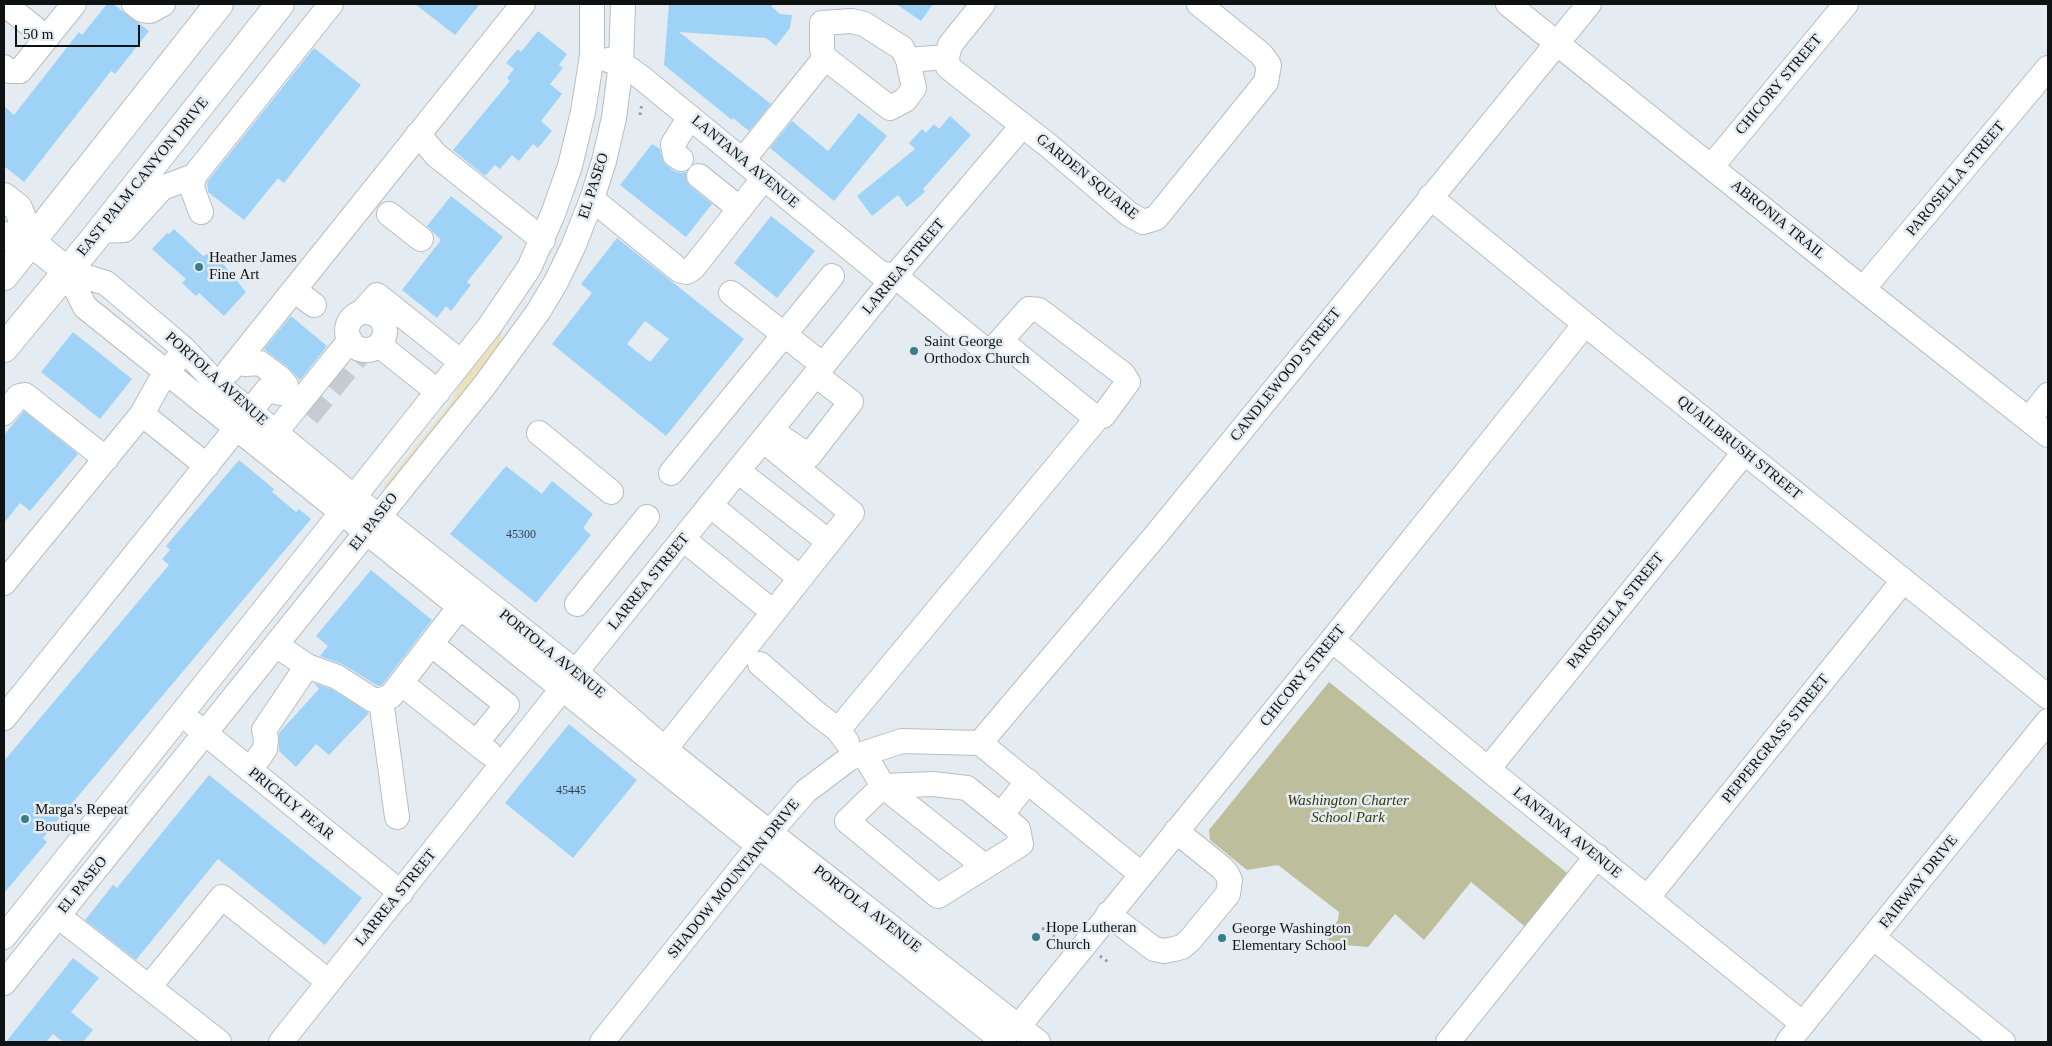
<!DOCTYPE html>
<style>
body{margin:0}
#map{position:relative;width:2052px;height:1046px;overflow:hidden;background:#e5ecf1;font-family:Georgia,serif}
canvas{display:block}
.frame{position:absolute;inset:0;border:5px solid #0f1213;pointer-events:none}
.scale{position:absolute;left:15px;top:25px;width:125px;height:22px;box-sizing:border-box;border:2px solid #0f1213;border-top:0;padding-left:6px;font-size:15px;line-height:18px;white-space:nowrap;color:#0f1213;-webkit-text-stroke:4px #e5ecf1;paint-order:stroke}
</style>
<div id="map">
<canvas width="2052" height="1046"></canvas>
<div class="frame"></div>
<div class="scale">50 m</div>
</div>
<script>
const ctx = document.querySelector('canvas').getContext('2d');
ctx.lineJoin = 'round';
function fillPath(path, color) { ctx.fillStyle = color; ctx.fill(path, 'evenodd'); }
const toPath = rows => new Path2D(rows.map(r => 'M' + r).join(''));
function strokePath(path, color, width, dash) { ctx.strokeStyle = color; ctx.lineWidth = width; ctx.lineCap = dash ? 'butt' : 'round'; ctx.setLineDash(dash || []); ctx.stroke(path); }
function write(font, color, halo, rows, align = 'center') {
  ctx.font = font + ' Georgia,serif'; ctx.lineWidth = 5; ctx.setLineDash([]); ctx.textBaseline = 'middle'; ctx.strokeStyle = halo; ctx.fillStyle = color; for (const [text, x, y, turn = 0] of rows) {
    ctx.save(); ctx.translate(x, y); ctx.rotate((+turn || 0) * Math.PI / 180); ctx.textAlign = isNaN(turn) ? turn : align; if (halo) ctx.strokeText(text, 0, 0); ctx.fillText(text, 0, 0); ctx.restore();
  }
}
fillPath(toPath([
 [1329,682,1571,876,1528,929,1471,882,1424,940,1395,914,1368,947,1334,944,1325,937,1338,920,1339,912,1278,865,1247,870,1210,840,1209,830]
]), '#bcbe9c');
fillPath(toPath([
 [504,323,498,352,387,490,385,490,384,486,444,411,453,399,463,376]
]), '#ebe1bc');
fillPath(toPath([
 [107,4,113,4,149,31,115,74,111,71,24,182,4,166,4,106,14,115,79,32,82,35],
 [415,4,480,4,455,35],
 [669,4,772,4,772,7,780,14,792,15,790,28,776,46,766,38,679,32,771,104,749,131,733,118,732,120,664,65],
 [896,4,933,4,921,21],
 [538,31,567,54,559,65,563,68,550,84,562,94,541,121,552,131,538,148,533,144,519,161,512,155,500,169,495,165,485,176,453,150,510,81,507,78,514,69,506,63,518,49,521,52],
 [314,48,361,85,284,183,278,178,244,220,208,192,207,182],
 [859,113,887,136,834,201,770,148,792,121,828,151],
 [950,116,971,135,923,189,925,192,907,207,898,195,872,216,857,196,915,149,909,143,922,129,926,133,934,124,939,129],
 [652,144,660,149,664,163,674,171,680,173,686,172,686,180,690,186,712,204,686,237,620,185],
 [451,196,503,237,467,282,471,285,451,311,446,306,437,318,402,290,441,240,427,226],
 [771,216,815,251,777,298,734,263],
 [174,229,203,256,213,251,246,292,224,316,199,293,196,296,182,283,186,279,152,249,167,233,169,234],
 [617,238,744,339,666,436,552,344,592,293,581,284],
 [645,321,669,339,650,362,627,344],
 [291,316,327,346,300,380,288,367,264,349],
 [73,332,132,379,100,419,41,372],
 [24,411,78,454,30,511,20,503,4,523,4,435],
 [239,460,274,489,272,492,296,512,299,509,311,519,43,838,47,842,4,893,4,761,169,565,162,559,170,550,166,546],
 [506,466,542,494,552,481,593,514,583,528,591,535,536,603,450,534],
 [371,570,432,620,382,685,378,686,344,665,320,656,328,646,316,636],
 [314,683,331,689,369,713,329,755,316,744,296,767,279,751,279,733,319,689],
 [569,724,637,780,573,858,505,803],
 [209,775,362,898,325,945,218,859,136,960,85,920,113,885,117,888],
 [73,958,99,978,71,1012,93,1030,83,1042,63,1042,53,1034,46,1042,6,1042]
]), '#9ed2f7');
strokePath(toPath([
 [308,416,359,354]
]), '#c5cbd0', 24, [24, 12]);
const minor = toPath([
 [134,4,142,10,150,11,163,4],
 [983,4,950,45,947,57,948,67,1049,146,1129,214,1143,222,1156,218,1266,82,1269,65,1261,54,1199,4],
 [1508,4,1863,289,2048,435],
 [12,10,47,38],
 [608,60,621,63,642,78,880,273,895,276,983,348,994,348,1029,309,1039,310,1123,374,1128,382,1103,416,1096,418,1001,341],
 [908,60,947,57],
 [4,67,9,71,20,71,74,4],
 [418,134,436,155,543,240],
 [681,159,675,155,673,144,690,117],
 [743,160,825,58,822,50,822,23,852,21,864,24,902,48,908,60,914,88,905,100,890,108,825,58],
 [1712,166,1846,4],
 [194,176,192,188,201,212],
 [699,176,740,209],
 [1430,197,1585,324,2048,697],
 [592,199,679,270,687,272,693,268,764,178],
 [389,214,421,239],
 [99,231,124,230,162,188,194,176,331,4],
 [67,271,106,283,184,349,218,385,354,497,576,672,665,749,750,817,1038,1042],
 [67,271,85,307,1004,1042],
 [1863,289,2048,68],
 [294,290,314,305],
 [731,293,823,365],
 '347 331a19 19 0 1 1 38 0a19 19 0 1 1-38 0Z',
 [362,312,377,295,461,362],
 [379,345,438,392],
 [229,371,523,4],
 [4,413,19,396,25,395,106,459],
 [142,414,207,466],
 [2029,419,2048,395],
 [539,433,611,492],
 [776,434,809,456,851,402,816,375],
 [265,440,268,441,283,423,350,340],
 [738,471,829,542],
 [671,473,832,276],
 [710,505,800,578],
 [683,539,773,612],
 [4,583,142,414,158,385,176,361],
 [577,604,647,517],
 [1332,640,1488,769,1803,1024],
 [431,644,507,705,476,743],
 [276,645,307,666,337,677,373,700,381,700,391,696,468,596],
 [760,664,816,713,838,730,847,742],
 [401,683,489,753],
 [381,700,397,817],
 [4,718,267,390,281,393,286,389,286,385,280,378,260,363,245,364,238,360],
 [194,724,401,893],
 [838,730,1098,417],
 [980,743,1156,535,1589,4],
 [665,749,852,513,763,440],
 [864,754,883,786,984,866],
 [1488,769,1744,453],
 [250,770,265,749,266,739,264,730,307,666],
 [933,784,967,788,1018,829,1021,844,938,896,847,821,883,786,933,784],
 [1001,815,1028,781],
 [1648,897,1903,581],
 [1108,914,1154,949,1164,951,1174,949,1182,947,1190,940,1228,894,1230,880,1227,874,1222,868,1176,831],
 [58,916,219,1042],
 [4,937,489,327,529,268,553,214,570,166,583,112,592,56,592,4],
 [1874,938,2003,1042],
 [4,983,484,386,538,312,556,282,573,247,592,199,604,161,614,118,621,63,623,4],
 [149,987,222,897,329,982],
 [1018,1027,1332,640,1585,324],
 [281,1042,562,689,895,276,1022,126],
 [602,1042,770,832,806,791,850,758,902,741,980,743,1141,874],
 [1448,1042,1597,856],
 [1788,1042,2048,721]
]);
const major = toPath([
 [4,197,18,208,31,242],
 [4,236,31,242,67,271],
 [4,276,219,4],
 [4,348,94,239,280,4]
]);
strokePath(minor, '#b7bec3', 26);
strokePath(major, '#b7bec3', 30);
strokePath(toPath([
 [640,115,642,103],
 [1042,928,1062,942],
 [1100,956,1108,962]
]), '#969c9f', 3, [2.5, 4]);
strokePath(minor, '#fff', 24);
strokePath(major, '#fff', 28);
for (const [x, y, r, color] of [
 [199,267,5,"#377f88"],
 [914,351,5,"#377f88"],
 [25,819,5,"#377f88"],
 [1036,937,5,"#377f88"],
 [1222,938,5,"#377f88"]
]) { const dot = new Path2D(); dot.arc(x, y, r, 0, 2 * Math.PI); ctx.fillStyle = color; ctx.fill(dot); strokePath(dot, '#e5ecf1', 2); }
write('12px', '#33424c', null, [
 ["45300",521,535],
 ["45445",571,791]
]);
write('15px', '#0f1213', '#e5ecf1', [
 ["CHICORY STREET",1779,85,-50],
 ["LANTANA AVENUE",745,162,40],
 ["EAST PALM CANYON DRIVE",143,177,-51],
 ["GARDEN SQUARE",1087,177,39],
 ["PAROSELLA STREET",1956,179,-50],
 ["EL PASEO",594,186,-72],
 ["ABRONIA TRAIL",1778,220,39],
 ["LARREA STREET",904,267,-50],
 ["CANDLEWOOD STREET",1286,375,-51],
 ["PORTOLA AVENUE",216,379,42],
 ["QUAILBRUSH STREET",1739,448,39],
 ["EL PASEO",374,522,-52],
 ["LARREA STREET",649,582,-51],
 ["PAROSELLA STREET",1616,611,-51],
 ["PORTOLA AVENUE",552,654,39],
 ["CHICORY STREET",1303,676,-51],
 ["PEPPERGRASS STREET",1776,739,-51],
 ["PRICKLY PEAR",291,804,39],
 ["LANTANA AVENUE",1567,833,39],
 ["SHADOW MOUNTAIN DRIVE",734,879,-51],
 ["FAIRWAY DRIVE",1919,882,-51],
 ["EL PASEO",83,885,-51],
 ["LARREA STREET",396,898,-51],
 ["PORTOLA AVENUE",867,909,38]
]);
write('15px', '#0f1213', '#e5ecf1', [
 ["Heather James",209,258],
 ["Fine Art",209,275],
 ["Saint George",924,342],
 ["Orthodox Church",924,359],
 ["Marga's Repeat",35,810],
 ["Boutique",35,827],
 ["Hope Lutheran",1046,928],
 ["Church",1046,945],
 ["George Washington",1232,929],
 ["Elementary School",1232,946]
], 'left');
write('italic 15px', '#36370a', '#e5ecf1', [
 ["Washington Charter",1348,801],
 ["School Park",1348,818]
]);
</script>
